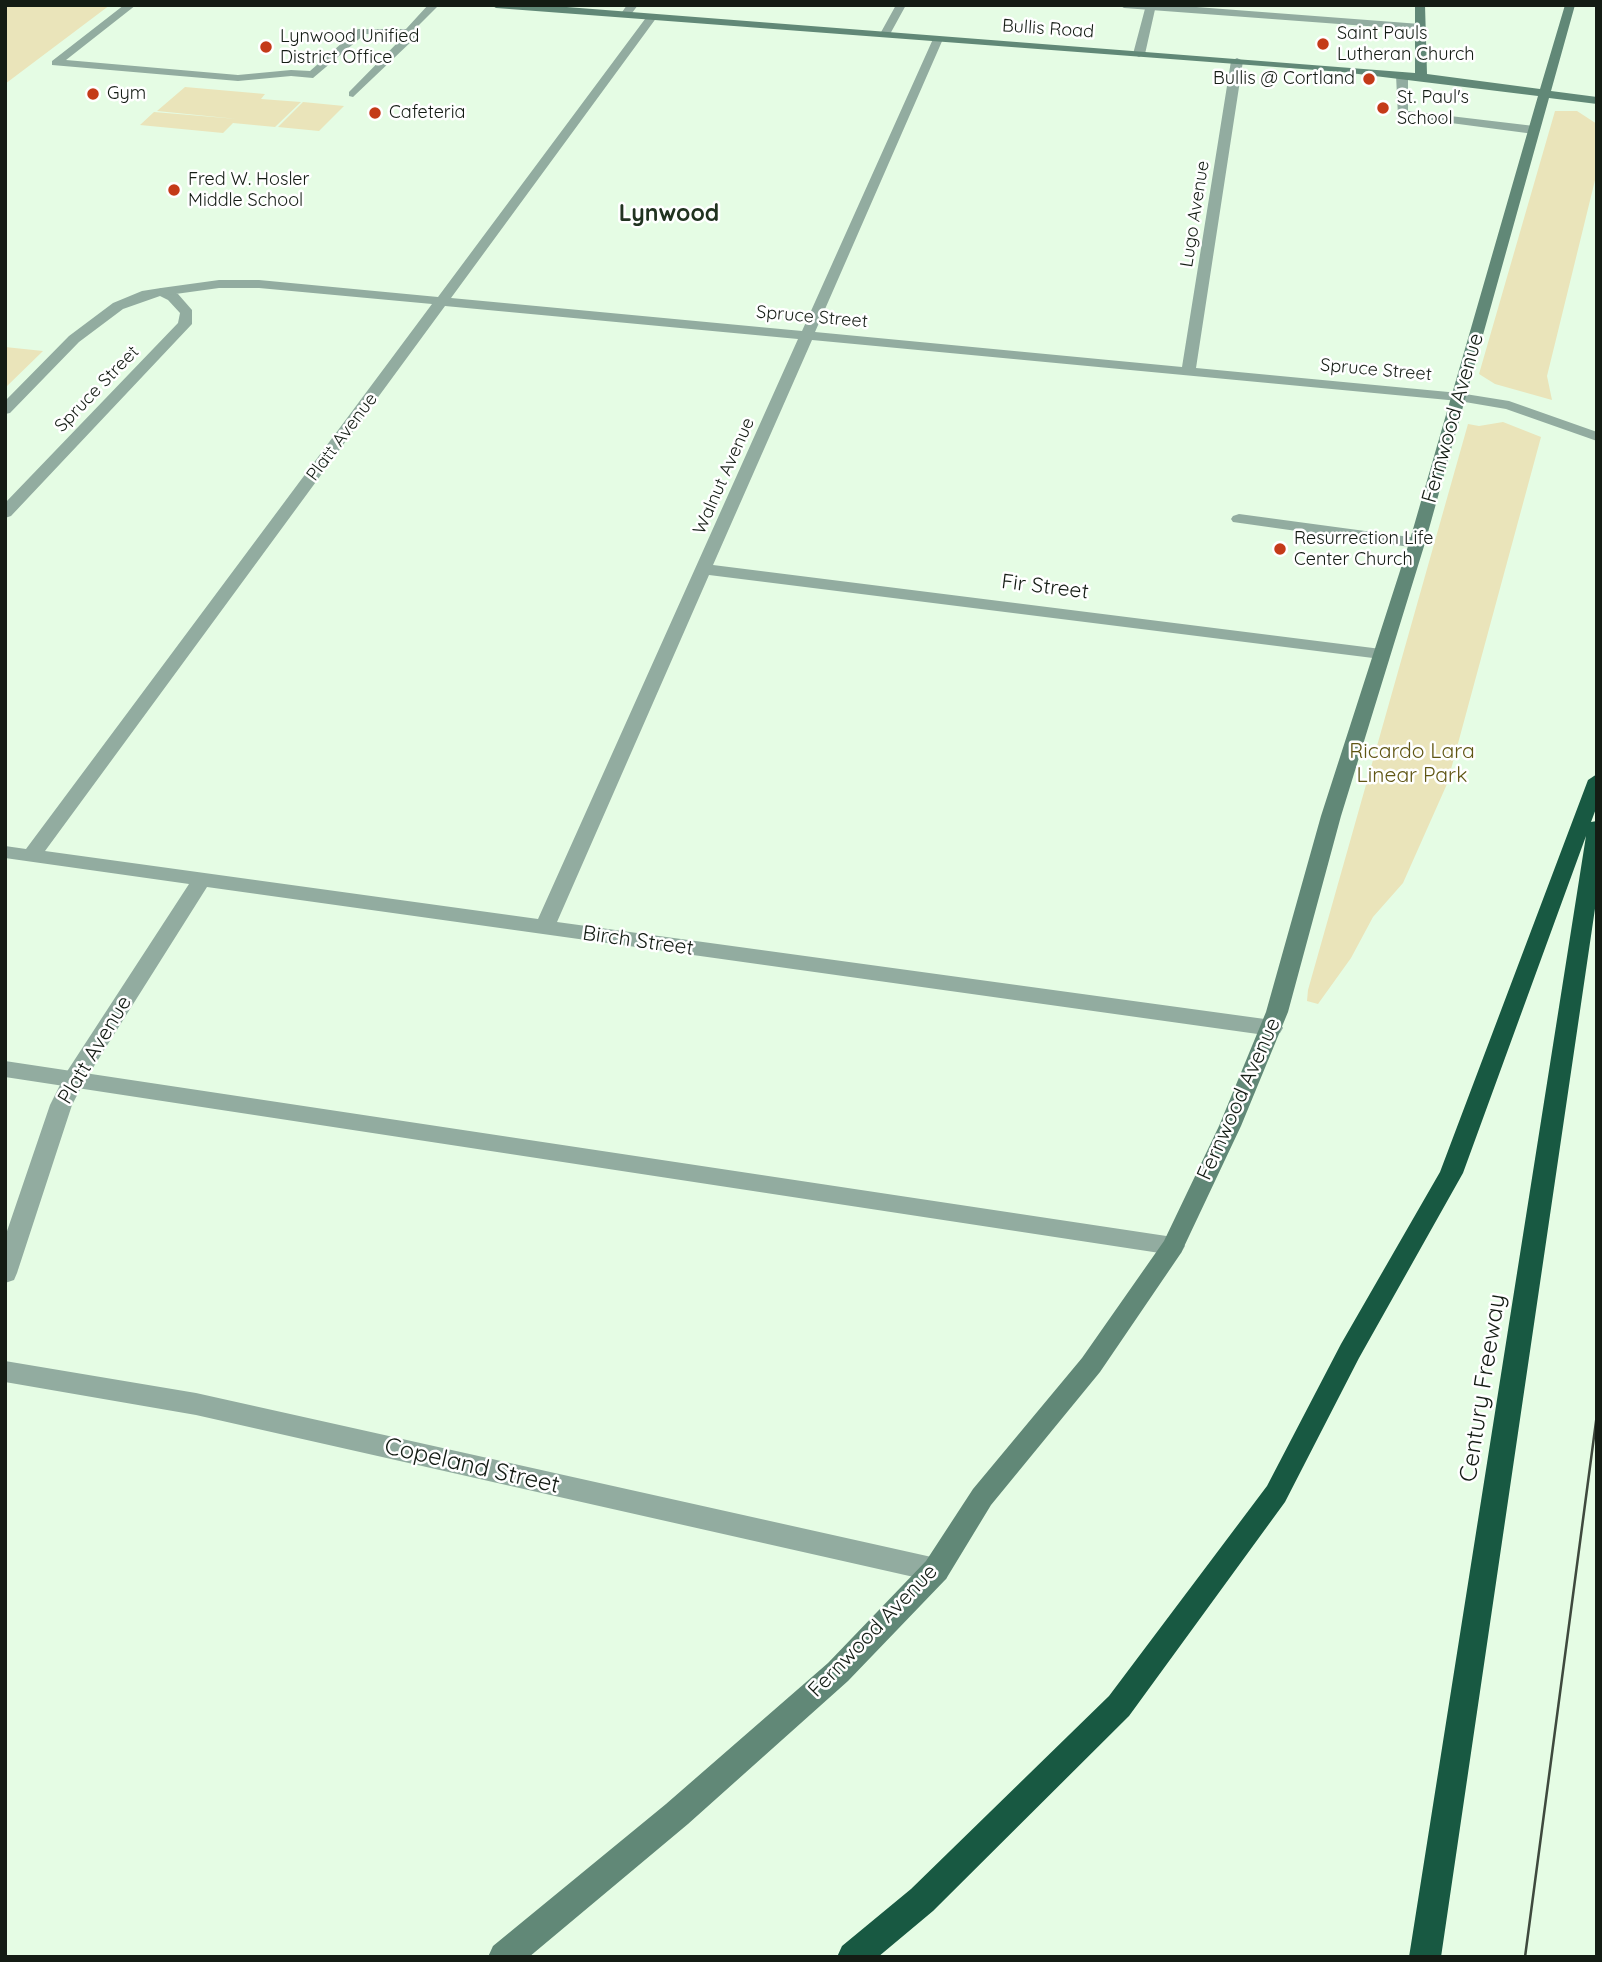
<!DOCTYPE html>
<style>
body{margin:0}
#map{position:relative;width:1602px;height:1962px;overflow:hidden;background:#e5fce4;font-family:Quicksand,sans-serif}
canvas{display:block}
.frame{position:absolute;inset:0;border:7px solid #141c14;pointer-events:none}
</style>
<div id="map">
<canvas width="1602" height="1962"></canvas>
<div class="frame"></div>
</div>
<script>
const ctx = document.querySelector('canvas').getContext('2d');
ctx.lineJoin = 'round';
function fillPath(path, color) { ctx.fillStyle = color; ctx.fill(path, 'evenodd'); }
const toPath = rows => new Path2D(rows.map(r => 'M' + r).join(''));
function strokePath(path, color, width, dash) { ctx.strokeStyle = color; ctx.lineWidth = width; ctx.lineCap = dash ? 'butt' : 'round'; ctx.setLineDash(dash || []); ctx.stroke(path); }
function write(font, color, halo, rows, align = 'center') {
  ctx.font = font + ' Quicksand,sans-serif'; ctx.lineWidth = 5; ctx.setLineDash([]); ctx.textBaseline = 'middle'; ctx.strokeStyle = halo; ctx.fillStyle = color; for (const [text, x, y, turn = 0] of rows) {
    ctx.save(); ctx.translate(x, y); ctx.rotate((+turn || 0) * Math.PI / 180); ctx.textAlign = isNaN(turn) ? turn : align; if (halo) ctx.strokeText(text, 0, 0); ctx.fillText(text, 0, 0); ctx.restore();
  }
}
fillPath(toPath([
 [5,5,110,5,5,84],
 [185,87,265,94,261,99,301,102,275,127,233,123,223,133,140,125,154,112,237,119,157,111],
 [303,102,344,106,319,131,278,127],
 [1555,111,1577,111,1597,124,1597,172,1547,376,1552,400,1495,384,1479,374],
 [5,347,43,351,5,388],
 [1503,422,1541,437,1447,784,1403,883,1373,917,1351,958,1318,1004,1307,1001,1308,990,1468,424,1479,426]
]), '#eae4ba');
fillPath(toPath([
 [124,5,136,5,66,60,238,75,291,70,310,71,358,29,406,29,428,5,439,5,417,27,418,32,414,39,353,97,349,96,349,92,405,35,365,34,313,78,291,76,238,81,52,65,52,61,124,5],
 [1119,5,1170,5,1420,24,1425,27,1420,30,1124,8,1119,5],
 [1402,72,1408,75,1408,111,1534,126,1540,130,1534,134,1398,116,1396,75,1402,72],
 [161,288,178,294,192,310,192,324,11,516,5,518,5,503,178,323,180,313,168,300,160,296,123,309,79,342,10,413,5,414,5,401,69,336,113,303,142,291,161,288],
 [1239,514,1417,538,1425,543,1417,548,1233,522,1231,519,1233,516,1239,514],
 [5,1061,1173,1237,1181,1239,1185,1246,1181,1253,1173,1255,5,1077,5,1061]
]), '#92aca0');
fillPath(toPath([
 [627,5,638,5,629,17,621,17,620,15,627,5],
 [896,5,906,5,889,36,881,36,880,34,896,5],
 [1146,5,1156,5,1145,54,1139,57,1133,54,1146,5],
 [648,15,657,17,451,298,802,331,933,39,938,36,943,39,815,332,1182,367,1231,61,1237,58,1243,61,1196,368,1459,393,1509,401,1597,432,1597,441,1506,409,1459,401,812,340,713,565,1381,649,1390,654,1381,659,709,575,557,922,1272,1020,1280,1023,1283,1028,1280,1033,1272,1036,207,887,84,1082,72,1105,17,1273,14,1280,5,1283,5,1237,50,1105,66,1073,189,884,5,858,5,846,26,849,432,304,259,288,219,288,161,296,154,292,161,288,219,280,259,280,438,297,648,15],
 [445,306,798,339,538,919,45,851,445,306],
 [5,1361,196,1393,936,1558,946,1561,950,1570,946,1579,936,1582,196,1415,5,1382,5,1361]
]), '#92aca0');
fillPath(toPath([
 [491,5,541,5,1415,73,1415,5,1425,5,1427,74,1540,89,1565,5,1575,5,1551,91,1597,97,1597,104,1549,98,1425,543,1341,816,1288,1012,1241,1126,1181,1253,1100,1372,991,1505,946,1579,848,1681,688,1824,529,1957,488,1957,493,1946,666,1804,828,1663,926,1561,973,1489,1082,1358,1164,1241,1219,1126,1266,1012,1321,816,1409,543,1538,96,1342,72,496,8,491,5]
]), '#618877');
fillPath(toPath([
 [1597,774,1597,806,1591,822,1597,821,1597,895,1441,1957,1409,1957,1586,836,1463,1173,1359,1358,1285,1502,1129,1716,933,1911,878,1957,837,1957,842,1946,911,1889,1109,1696,1267,1486,1341,1344,1440,1172,1588,780,1597,774]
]), '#185942');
strokePath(toPath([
 [1525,1957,1597,1414]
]), '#3e493d', 2.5);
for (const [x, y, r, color] of [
 [1323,44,7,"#c43a18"],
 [266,47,7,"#c43a18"],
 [1369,79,7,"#c43a18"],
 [93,94,7,"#c43a18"],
 [1383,108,7,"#c43a18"],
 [375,113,7,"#c43a18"],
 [174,190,7,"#c43a18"],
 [1280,549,7,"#c43a18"]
]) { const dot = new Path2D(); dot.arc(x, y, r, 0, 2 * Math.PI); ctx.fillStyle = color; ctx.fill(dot); strokePath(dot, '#fff', 2.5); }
write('18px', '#141c14', '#fff', [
 ["Bullis Road",1048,29,4],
 ["Lugo Avenue",1195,214,-81],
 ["Spruce Street",812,317,5],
 ["Spruce Street",1376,370,5],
 ["Spruce Street",97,389,-46],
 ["Platt Avenue",342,437,-53],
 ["Walnut Avenue",724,476,-66]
]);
write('18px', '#141c14', '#fff', [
 ["Saint Pauls",1337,34],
 ["Lutheran Church",1337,55],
 ["Lynwood Unified",280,37],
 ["District Office",280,58],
 ["Bullis @ Cortland",1355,79,"right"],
 ["Gym",107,94],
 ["St. Paul's",1397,98],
 ["School",1397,119],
 ["Cafeteria",389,113],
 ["Fred W. Hosler",188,180],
 ["Middle School",188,201],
 ["Resurrection Life",1294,539],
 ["Center Church",1294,560]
], 'left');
write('21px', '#141c14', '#fff', [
 ["Fernwood Avenue",1453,418,-74],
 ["Fir Street",1045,587,7],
 ["Birch Street",638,941,8],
 ["Platt Avenue",95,1050,-59],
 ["Fernwood Avenue",1239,1099,-66],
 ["Fernwood Avenue",873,1631,-46]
]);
write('21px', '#605614', '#fff', [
 ["Ricardo Lara",1412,752],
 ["Linear Park",1412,776]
]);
write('bold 23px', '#213320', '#fff', [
 ["Lynwood",669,214]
]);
write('24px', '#141c14', '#fff', [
 ["Century Freeway",1483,1388,-81],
 ["Copeland Street",472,1466,13]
]);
</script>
